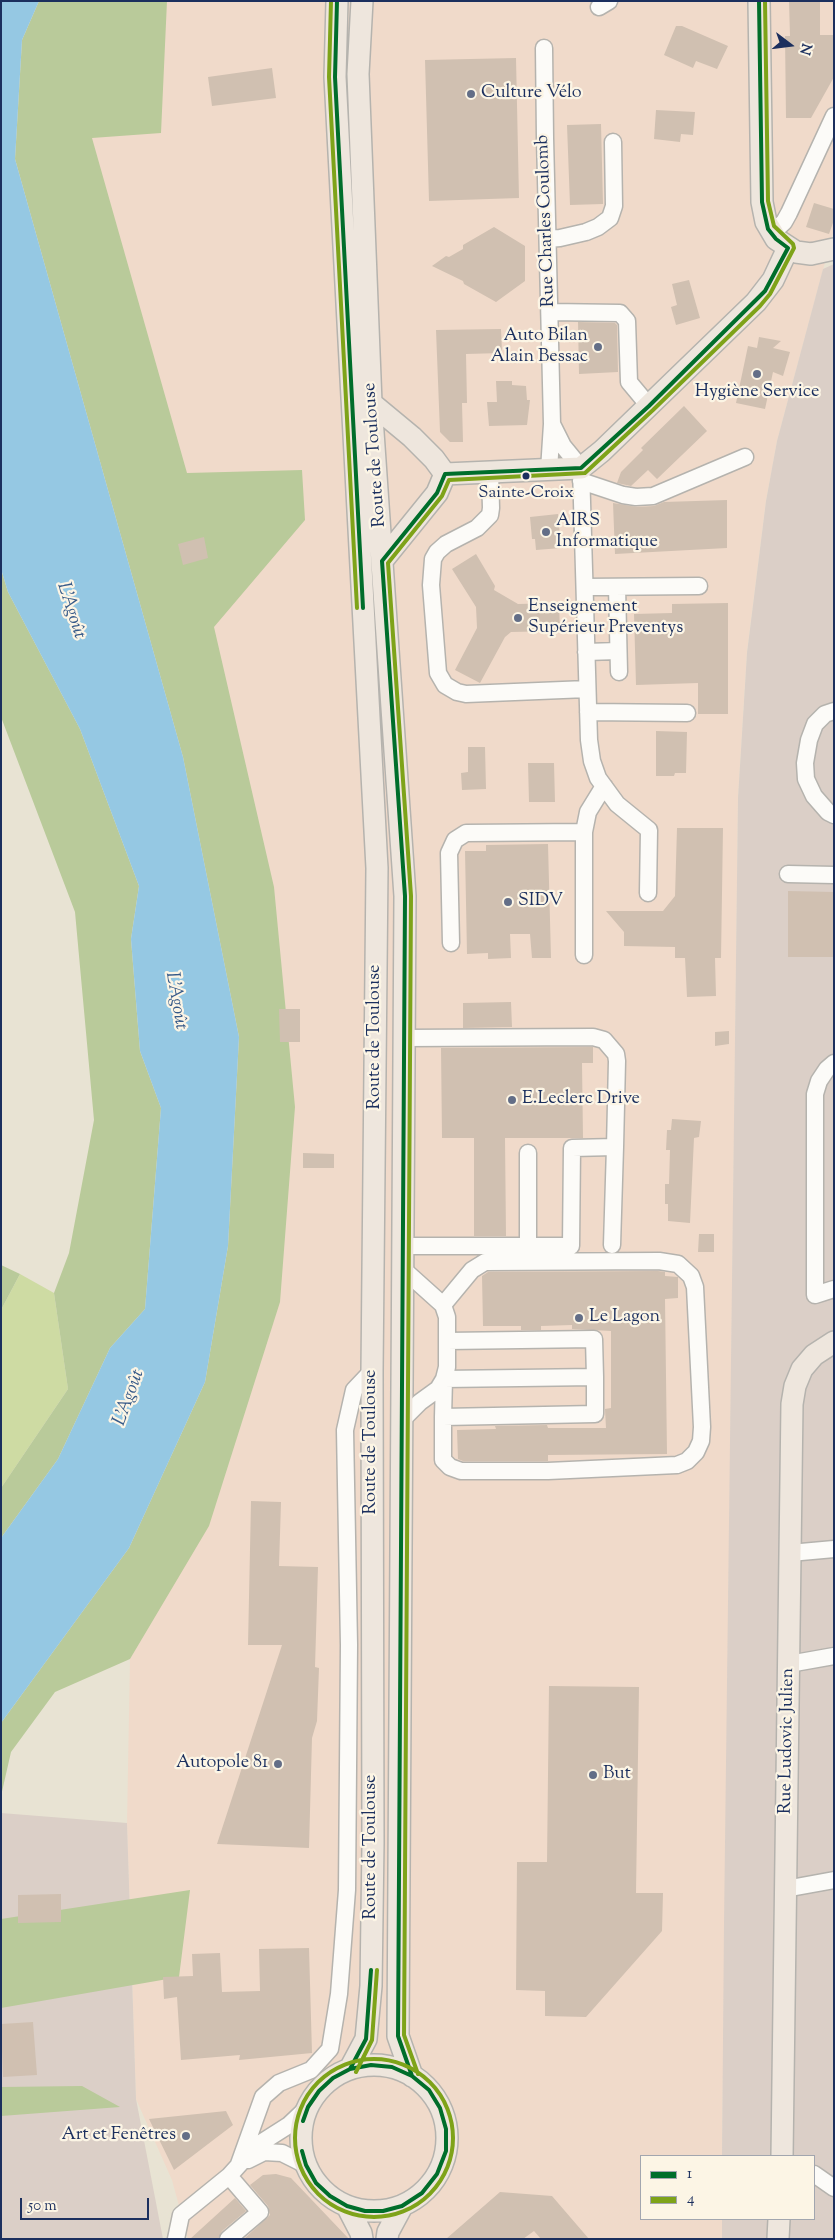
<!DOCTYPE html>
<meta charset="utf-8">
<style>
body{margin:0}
#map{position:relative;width:835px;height:2240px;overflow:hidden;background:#e8e3d3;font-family:"Sorts Mill Goudy",serif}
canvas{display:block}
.frame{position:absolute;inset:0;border:2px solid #1b2f5e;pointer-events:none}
.legend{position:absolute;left:640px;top:2155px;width:175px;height:65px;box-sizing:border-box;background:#fcf5e5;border:1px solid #a2a6af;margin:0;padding:6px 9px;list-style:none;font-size:15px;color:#1b2f5e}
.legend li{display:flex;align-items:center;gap:10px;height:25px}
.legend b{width:25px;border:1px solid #a2a6af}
.north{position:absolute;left:765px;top:20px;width:50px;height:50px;-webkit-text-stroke:4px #fcf5e5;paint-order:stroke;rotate:105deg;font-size:14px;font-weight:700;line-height:20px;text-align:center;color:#1b2f5e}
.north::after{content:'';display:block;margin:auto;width:18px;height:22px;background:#1b2f5e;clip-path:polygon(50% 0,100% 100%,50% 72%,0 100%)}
.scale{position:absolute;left:20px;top:2198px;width:129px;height:22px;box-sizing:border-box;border:2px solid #1b2f5e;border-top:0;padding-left:6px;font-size:15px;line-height:18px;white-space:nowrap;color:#1b2f5e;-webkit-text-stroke:4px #fcf5e5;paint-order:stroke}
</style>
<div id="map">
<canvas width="835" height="2240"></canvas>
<div class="frame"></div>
<ul class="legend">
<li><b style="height:6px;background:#006e2b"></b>1</li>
<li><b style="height:6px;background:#7ea319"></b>4</li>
</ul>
<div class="north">N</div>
<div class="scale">50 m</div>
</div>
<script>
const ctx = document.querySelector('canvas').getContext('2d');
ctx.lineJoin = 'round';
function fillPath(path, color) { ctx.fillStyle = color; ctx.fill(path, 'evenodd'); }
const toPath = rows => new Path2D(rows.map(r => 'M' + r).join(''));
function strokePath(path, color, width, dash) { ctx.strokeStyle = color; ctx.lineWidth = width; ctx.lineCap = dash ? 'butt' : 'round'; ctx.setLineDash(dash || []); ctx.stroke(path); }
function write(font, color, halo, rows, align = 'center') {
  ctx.font = font + ' "Sorts Mill Goudy",serif'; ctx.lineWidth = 4.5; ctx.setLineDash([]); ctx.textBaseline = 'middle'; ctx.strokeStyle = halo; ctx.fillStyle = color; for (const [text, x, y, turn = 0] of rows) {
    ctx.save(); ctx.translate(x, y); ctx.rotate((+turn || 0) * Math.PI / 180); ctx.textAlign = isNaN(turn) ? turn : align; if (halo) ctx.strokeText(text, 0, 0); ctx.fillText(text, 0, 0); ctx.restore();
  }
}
fillPath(toPath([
 [60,1,834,1,834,229,777,441,766,501,747,652,738,798,722,2156,641,2156,641,2219,722,2219,722,2239,188,2239,172,2180,136,2099,127,1823,130,1659,219,1440,270,1027]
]), '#f0daca');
fillPath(toPath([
 [834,264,834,2239,722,2239,722,2219,814,2219,814,2156,722,2156,724,1923,738,798,747,653,766,501,777,441,823,269],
 [1,1813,127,1823,136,2099,163,2239,1,2239]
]), '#dbcfc7');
fillPath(toPath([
 [20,1274,54,1293,68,1389,1,1488,1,1310]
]), '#cedba3');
fillPath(toPath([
 [39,1,167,1,161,133,92,138,187,473,302,470,305,520,214,627,274,887,295,1107,280,1302,209,1526,130,1659,55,1692,11,1752,1,1796,1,1723,129,1548,205,1382,228,1246,239,1037,183,757,15,159,22,40],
 [1,569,8,592,80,729,139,886,131,939,140,1051,161,1108,145,1309,110,1348,58,1459,1,1538,1,1488,68,1389,54,1293,69,1253,94,1120,75,912,1,717],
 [1,1265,20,1274,1,1310],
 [190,1890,179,1977,1,2008,1,1919],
 [82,2086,120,2107,1,2116,1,2087]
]), '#b9ca9a');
fillPath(toPath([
 [1,1,39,1,22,40,15,159,183,757,239,1037,228,1246,205,1382,129,1548,1,1723,1,1538,58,1459,110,1348,145,1309,161,1108,140,1051,131,939,139,886,80,729,8,592,1,569]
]), '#95c8e3');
fillPath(toPath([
 [789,1,820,1,820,35,834,35,834,77,811,118,786,118,785,36,790,36],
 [676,26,682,26,728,46,717,69,696,61,693,68,664,55],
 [516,58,519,198,429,201,425,60],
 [272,68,276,98,212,106,208,77],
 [656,110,695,112,693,135,681,134,680,142,654,139],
 [601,124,603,204,570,205,567,125],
 [814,203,834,209,834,220,829,234,806,227],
 [494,227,525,246,525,281,496,302,464,284,463,281,432,266,446,256,449,257,463,249,463,245],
 [689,280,700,318,676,325,671,307,677,305,672,284],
 [578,322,615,323,617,325,618,372,579,374],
 [501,329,502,353,466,354,467,403,462,403,463,442,450,442,440,432,436,330],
 [759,337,781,341,773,348,790,352,783,376,773,372,765,409,736,403,748,346,757,348],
 [496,381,512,381,512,385,526,386,527,400,530,400,527,425,489,426,487,402,497,402],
 [684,406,707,431,657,479,648,470,631,486,617,483,621,472,643,450,641,448],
 [727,500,727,548,615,554,613,503,637,507,654,506,664,502],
 [558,514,561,548,536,550,535,539,532,539,530,517],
 [204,537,208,558,183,565,178,544],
 [476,554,495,586,494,590,518,604,559,603,560,631,511,632,505,637,480,683,455,670,477,628,476,607,452,569],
 [728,603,728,714,698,714,698,683,636,685,634,614,672,613,672,604],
 [656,731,687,732,686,773,675,773,674,776,656,776],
 [468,747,485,747,486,789,462,790,461,773,468,772],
 [528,763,554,763,555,802,529,802],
 [677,828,723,828,721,958,715,958,716,996,687,997,685,958,675,958,675,947,624,946,624,932,606,911,663,911,675,896],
 [548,844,551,958,532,958,530,934,510,934,511,958,488,959,488,953,467,954,465,851,486,851,486,845],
 [788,891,834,892,834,957,788,957],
 [511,1002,512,1027,463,1028,463,1003],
 [279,1009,300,1009,300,1042,280,1042],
 [729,1031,729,1044,715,1046,715,1032],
 [593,1047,593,1063,582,1063,583,1138,505,1138,506,1236,474,1236,474,1138,442,1138,441,1048],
 [672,1119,701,1121,699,1137,694,1138,690,1223,668,1221,668,1204,665,1204,665,1184,669,1184,670,1150,666,1150,667,1130,671,1130],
 [303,1153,334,1154,334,1168,303,1168],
 [699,1234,714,1234,714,1252,698,1252],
 [658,1271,665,1272,665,1276,678,1277,678,1298,665,1299,667,1454,548,1455,548,1461,463,1461,458,1459,457,1430,496,1429,495,1426,547,1425,548,1428,606,1428,605,1409,611,1408,611,1331,572,1329,572,1325,541,1326,541,1330,521,1330,521,1326,483,1326,482,1276,488,1272],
 [251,1501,281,1502,279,1566,318,1567,315,1667,319,1668,317,1721,312,1738,309,1848,217,1844,282,1645,248,1645],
 [549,1686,639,1687,636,1893,663,1893,662,1931,586,2017,545,2016,545,1991,516,1990,517,1862,547,1862],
 [61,1894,61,1922,18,1923,18,1895],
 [309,1948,312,2053,239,2060,240,2055,181,2060,177,1997,164,1999,163,1977,193,1976,192,1954,220,1953,222,1992,260,1991,259,1949],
 [33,2022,37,2075,3,2077,1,2024],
 [226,2111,233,2125,174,2170,149,2119],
 [276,2174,291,2178,349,2239,244,2239,270,2215,268,2206,250,2185,263,2175],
 [500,2192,552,2196,589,2239,541,2239,534,2231,523,2239,446,2239],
 [235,2198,246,2211,222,2231,218,2239,190,2239]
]), '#d0c0b1');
const minor = toPath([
 [599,7,609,1],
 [544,48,545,138,552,424],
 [771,234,784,222,789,213,834,116],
 [548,239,560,238,586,232,598,227,610,218,614,206,613,142],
 [550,312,620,313,627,321,629,382,649,406],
 [549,470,552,424,563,446,581,468,589,740,592,761,598,778,617,804,649,830,648,893],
 [490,472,491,508,490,515,477,528,446,544,437,552,433,559,431,585,438,673,445,685,457,692,466,694,587,689],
 [581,481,623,495,636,497,653,496,745,457],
 [585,587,699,586],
 [617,587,619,672],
 [586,652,618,651],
 [834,711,825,714,815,724,809,740,805,763,806,779,814,796,828,812,834,815],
 [588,712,687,713],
 [584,832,584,955],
 [788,874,834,875],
 [451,943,449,853,455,840,466,833,584,832,588,812,604,786],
 [405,1038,593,1037,604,1040,616,1054,617,1061,615,1147],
 [834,1063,827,1069,819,1081,815,1094,815,1295,834,1289],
 [405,1246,571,1246,572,1148,615,1147,612,1245],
 [528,1246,528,1153],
 [447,1341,594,1339,595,1377,444,1379,443,1417,595,1414,595,1377],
 [443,1417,443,1460,450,1467,461,1471,548,1471,677,1465,687,1461,696,1452,701,1441,702,1427,695,1287,691,1276,678,1264,659,1261,485,1262,472,1270,443,1305],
 [403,1419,420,1402,438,1389,444,1379,447,1367,447,1317,443,1305,404,1270],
 [790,1553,834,1549],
 [789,1664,834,1656],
 [785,1889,834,1880],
 [248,2160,264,2152,282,2153,306,2165],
 [239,2164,263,2097,279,2083,311,2070,330,2049,339,1994,347,1890,349,1645,345,1430,354,1390,372,1371],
 [814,2174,834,2188],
 [176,2239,181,2215,229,2176,256,2146,289,2125,308,2107],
 [228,2239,260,2212,229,2176]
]);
const major = toPath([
 [337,1,335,77,377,868,372,1371,373,1843,371,1986,366,2039,350,2069],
 [362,1,358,74,371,403,405,896,398,2036,412,2076],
 [759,1,762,202,766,222,776,239,796,252,811,254,834,249],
 [371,403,412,437,434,459,445,474],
 [445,474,581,468,602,451,756,302,773,280,788,248],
 [382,561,437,493,445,474],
 '301 2138a73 73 0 1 1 146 0a73 73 0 1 1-146 0Z',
 [782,2156,792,1404,795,1386,802,1369,814,1355,834,1342],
 [347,2206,361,2233,362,2239],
 [387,2239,388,2232,402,2206],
 [778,2239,779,2219]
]);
strokePath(minor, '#b5b3ae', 19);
strokePath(major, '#b5b3ae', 24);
strokePath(minor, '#fcfbf8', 16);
strokePath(major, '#eee6dd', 21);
strokePath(toPath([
 [337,1,335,77,363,608],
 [350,2069,366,2039,371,1970],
 [412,2076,398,2036,405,896,382,561,437,493,445,474,581,468,649,406,765,291,788,248,776,239,768,229,762,202,759,1],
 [302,2151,306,2165,316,2183,330,2196,347,2206,365,2211,383,2211,402,2206,422,2193,437,2174,446,2151,446,2129,440,2108,429,2090,412,2076,392,2067,371,2065,350,2069,333,2078,319,2091,308,2107,303,2121]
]), '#006e2b', 4);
strokePath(toPath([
 [331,1,329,77,357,608],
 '295 2138a79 79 0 1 1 158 0a79 79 0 1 1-158 0Z',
 [356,2072,372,2040,377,1970],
 [418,2074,404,2035,411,896,388,563,442,496,449,480,585,473,653,410,760,306,770,294,794,248,793,244,774,226,768,201,765,1]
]), '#7ea319', 4);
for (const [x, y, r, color] of [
 [471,94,5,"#636e87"],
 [598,347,5,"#636e87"],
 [757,374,5,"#636e87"],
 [526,476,4.5,"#1b2f5e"],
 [546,532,5,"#636e87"],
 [518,618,5,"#636e87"],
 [508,902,5,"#636e87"],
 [512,1100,5,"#636e87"],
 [579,1318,5,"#636e87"],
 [278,1764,5,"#636e87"],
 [593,1775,5,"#636e87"],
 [186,2136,5,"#636e87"]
]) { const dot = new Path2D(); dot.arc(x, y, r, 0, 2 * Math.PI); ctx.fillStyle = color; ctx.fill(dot); strokePath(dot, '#fcf5e5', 2); }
write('17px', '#1b2f5e', '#fcf5e5', [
 ["Sainte-Croix",526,494]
]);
write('18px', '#1b2f5e', '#fcf5e5', [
 ["Culture Vélo",481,94],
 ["Auto Bilan",588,337,"right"],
 ["Alain Bessac",588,358,"right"],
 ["Hygiène Service",757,393,"center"],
 ["AIRS",556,522],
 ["Informatique",556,543],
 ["Enseignement",528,608],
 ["Supérieur Preventys",528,629],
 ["SIDV",518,902],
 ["E.Leclerc Drive",522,1100],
 ["Le Lagon",589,1318],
 ["Autopole 81",268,1764,"right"],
 ["But",603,1775],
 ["Art et Fenêtres",176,2136,"right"]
], 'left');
write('18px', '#1b2f5e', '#fcf5e5', [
 ["Rue Charles Coulomb",547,221,-92],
 ["Route de Toulouse",376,455,-94],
 ["Route de Toulouse",376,1037,-90],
 ["Route de Toulouse",372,1442,-90],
 ["Rue Ludovic Julien",788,1741,-89],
 ["Route de Toulouse",372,1847,-90]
]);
write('italic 19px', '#355988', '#fcf5e5', [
 ["L'Agoût",70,611,72],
 ["L'Agoût",175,1001,80],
 ["L'Agoût",130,1398,-70]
]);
</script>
